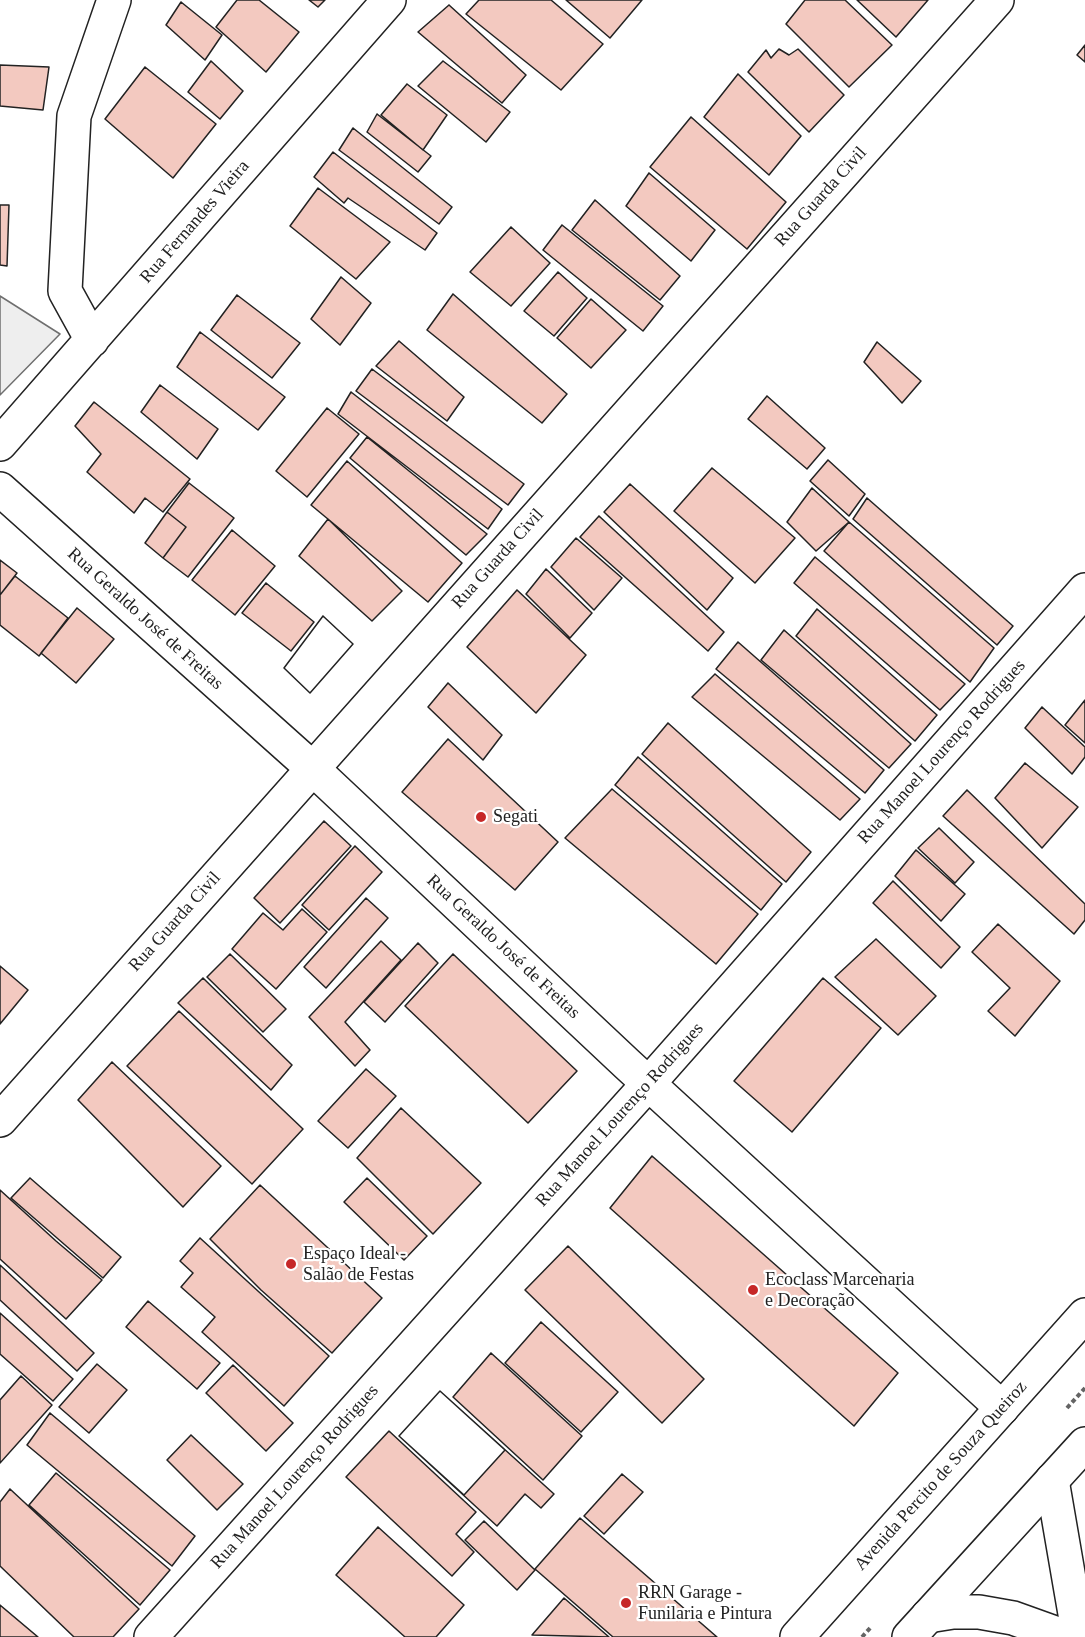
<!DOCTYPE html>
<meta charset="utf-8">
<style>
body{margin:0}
canvas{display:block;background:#fff}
</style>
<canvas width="1085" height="1637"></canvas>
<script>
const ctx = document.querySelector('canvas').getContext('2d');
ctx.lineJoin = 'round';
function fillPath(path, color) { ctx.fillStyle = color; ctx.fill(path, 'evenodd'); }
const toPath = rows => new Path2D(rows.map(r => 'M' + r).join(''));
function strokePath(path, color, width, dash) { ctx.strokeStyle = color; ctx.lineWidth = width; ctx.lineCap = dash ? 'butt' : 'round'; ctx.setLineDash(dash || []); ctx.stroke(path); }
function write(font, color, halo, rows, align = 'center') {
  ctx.font = font + ' Georgia,serif'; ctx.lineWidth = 4.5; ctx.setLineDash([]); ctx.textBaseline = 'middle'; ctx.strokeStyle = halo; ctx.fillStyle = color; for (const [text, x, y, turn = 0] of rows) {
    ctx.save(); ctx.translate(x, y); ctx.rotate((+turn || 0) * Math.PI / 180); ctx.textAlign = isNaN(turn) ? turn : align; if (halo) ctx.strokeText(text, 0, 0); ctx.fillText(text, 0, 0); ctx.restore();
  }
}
const green = toPath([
 [0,296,60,334,0,395,0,296]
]);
fillPath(green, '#eee');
strokePath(green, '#6f6f6f', 1.5);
const building = toPath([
 [237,0,259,0,299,32,266,72,216,27,237,0],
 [309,0,325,0,318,7,309,0],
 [479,0,551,0,603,44,561,90,466,14,479,0],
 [566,0,642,0,610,38,566,0],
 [805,0,845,0,892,45,849,87,786,24,805,0],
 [857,0,928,0,896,37,857,0],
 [181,2,222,35,205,60,166,25,181,2],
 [449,5,526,75,502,103,418,32,449,5],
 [1085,45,1085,62,1077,55,1085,45],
 [779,49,789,55,798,49,844,95,809,132,748,72,766,50,771,58,779,49],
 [211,61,243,91,220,119,188,92,211,61],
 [443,61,510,112,486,142,418,86,443,61],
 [0,65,49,67,43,110,0,106,0,65],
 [145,67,216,124,173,178,105,119,145,67],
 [738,74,801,136,769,175,704,117,738,74],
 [407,84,447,115,423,150,381,115,407,84],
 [377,114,431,156,418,172,367,132,377,114],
 [691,117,786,202,747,249,650,167,691,117],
 [353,128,452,207,439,224,339,150,353,128],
 [333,152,437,233,425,250,348,198,344,203,314,177,333,152],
 [649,173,715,230,691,261,626,206,649,173],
 [318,188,390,242,356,279,290,226,318,188],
 [595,200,680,276,660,300,572,230,595,200],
 [0,205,9,205,7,266,0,265,0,205],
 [562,225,663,306,643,331,543,250,562,225],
 [511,227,550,263,511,306,470,272,511,227],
 [558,272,587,298,554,336,524,311,558,272],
 [341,277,371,303,340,345,311,319,341,277],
 [453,294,567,394,542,423,427,330,453,294],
 [237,295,300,343,272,378,211,330,237,295],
 [591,299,626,330,591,368,557,338,591,299],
 [200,332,285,397,258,430,177,367,200,332],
 [399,341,464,397,447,421,376,366,399,341],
 [877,342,921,381,902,403,864,362,877,342],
 [372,369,524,484,508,505,356,391,372,369],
 [160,385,218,429,197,459,141,412,160,385],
 [351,392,502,509,488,529,338,414,351,392],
 [767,396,825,448,807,469,748,419,767,396],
 [94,402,190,479,163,512,145,498,134,513,87,472,101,454,75,426,94,402],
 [327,408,359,434,307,497,276,471,327,408],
 [367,437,487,534,466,555,350,458,367,437],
 [828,460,865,494,849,516,810,481,828,460],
 [347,461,462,563,428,602,311,505,347,461],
 [712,468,795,538,755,583,674,511,712,468],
 [189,483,234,518,188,577,163,558,186,527,167,512,189,483],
 [630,484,733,578,707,610,604,512,630,484],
 [812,488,849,522,816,551,787,522,812,488],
 [867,498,1013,626,997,645,853,519,867,498],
 [167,512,186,527,163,558,145,543,167,512],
 [599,516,724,632,708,651,580,537,599,516],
 [328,519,402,591,372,621,299,556,328,519],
 [849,522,994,648,970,682,824,551,849,522],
 [232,530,275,566,235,615,192,580,232,530],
 [576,538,622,578,594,610,551,567,576,538],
 [815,557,965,684,940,710,794,583,815,557],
 [0,560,17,573,0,595,0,560],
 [546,569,592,613,570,638,526,594,546,569],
 [15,576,68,618,39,656,0,625,0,595,15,576],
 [266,583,314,622,291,651,242,613,266,583],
 [517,590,586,655,536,713,467,647,517,590],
 [77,608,114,639,76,683,41,653,77,608],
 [817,609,937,715,915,741,796,636,817,609],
 [323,616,353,644,310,693,284,668,323,616],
 [323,616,353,644,310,693,284,668,323,616],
 [784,630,911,744,889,768,761,660,784,630],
 [738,642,884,770,865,793,716,669,738,642],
 [715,674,860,799,840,820,692,697,715,674],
 [448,683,502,735,483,760,428,707,448,683],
 [1085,700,1085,743,1065,725,1085,700],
 [1042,707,1085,747,1085,757,1072,774,1025,728,1042,707],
 [668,723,811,852,786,882,642,754,668,723],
 [448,739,558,842,515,890,402,792,448,739],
 [638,757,782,884,761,910,615,785,638,757],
 [1025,763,1078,807,1042,848,995,798,1025,763],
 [612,789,758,914,716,964,565,838,612,789],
 [967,790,1085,904,1085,920,1074,934,943,816,967,790],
 [324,821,351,846,280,923,254,898,324,821],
 [939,828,974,862,955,883,918,848,939,828],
 [355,846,382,872,329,930,302,905,355,846],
 [916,850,965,894,941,921,895,876,916,850],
 [893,881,960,947,941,968,873,903,893,881],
 [366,898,388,918,326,988,304,967,366,898],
 [302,909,327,932,276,989,232,949,263,913,283,930,302,909],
 [998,924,1060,981,1015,1036,988,1011,1010,988,972,952,998,924],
 [876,939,936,996,898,1035,835,977,876,939],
 [381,941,401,960,345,1022,370,1050,355,1066,309,1017,381,941],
 [418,943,438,963,385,1022,364,1002,418,943],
 [230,954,286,1009,263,1032,207,977,230,954],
 [453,954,577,1071,528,1123,405,1006,453,954],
 [0,966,28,990,0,1024,0,966],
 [203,978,292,1065,271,1090,178,1003,203,978],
 [823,978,881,1028,792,1132,734,1081,823,978],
 [179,1011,303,1129,252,1184,127,1066,179,1011],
 [112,1062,221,1166,183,1207,78,1100,112,1062],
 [366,1069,396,1096,348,1148,318,1121,366,1069],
 [401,1108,481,1183,433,1234,357,1158,401,1108],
 [652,1156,898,1373,854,1426,610,1208,652,1156],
 [30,1178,121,1257,103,1278,11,1198,30,1178],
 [367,1178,427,1236,404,1260,344,1202,367,1178],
 [260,1185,382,1298,332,1353,261,1290,210,1239,260,1185],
 [0,1190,56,1241,102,1280,66,1319,0,1259,0,1190],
 [200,1238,329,1356,284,1406,202,1332,215,1317,181,1287,193,1273,180,1261,200,1238],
 [568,1246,704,1379,662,1423,525,1290,568,1246],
 [0,1265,94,1353,77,1371,0,1300,0,1265],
 [148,1301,220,1363,197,1389,126,1327,148,1301],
 [0,1313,73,1379,53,1401,0,1354,0,1313],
 [541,1322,618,1392,581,1432,505,1363,541,1322],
 [491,1353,582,1436,543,1480,453,1397,491,1353],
 [97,1364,127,1390,89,1433,59,1407,97,1364],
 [233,1365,293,1423,266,1451,206,1393,233,1365],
 [21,1376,52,1405,0,1463,0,1400,21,1376],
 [440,1391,554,1494,541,1508,525,1494,497,1526,399,1436,440,1391],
 [440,1391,505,1450,464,1495,399,1436,440,1391],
 [50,1413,195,1536,172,1566,27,1445,50,1413],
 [389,1431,476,1512,456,1534,474,1552,452,1576,346,1477,389,1431],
 [191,1435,243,1484,217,1510,167,1460,191,1435],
 [56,1473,170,1570,140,1605,29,1505,56,1473],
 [622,1474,643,1492,604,1534,584,1516,622,1474],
 [10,1489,139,1609,113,1637,74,1637,0,1566,0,1502,10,1489],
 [580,1518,717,1637,613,1637,535,1569,580,1518],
 [484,1521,535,1570,517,1590,465,1540,484,1521],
 [378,1527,464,1605,436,1637,405,1637,336,1575,378,1527],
 [564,1598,609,1637,532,1635,564,1598],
 [0,1605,38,1637,0,1637,0,1605]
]);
fillPath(building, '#f3c9c0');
strokePath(building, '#222', 1.5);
const street = toPath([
 [92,340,65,291,74,116,114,0],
 [0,444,389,0],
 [0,489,312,768,627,1064,1002,1408],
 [0,1120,997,0],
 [1052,1480,1079,1637],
 [928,1616,953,1612,979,1612,1013,1618,1066,1637],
 [151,1637,648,1084,1085,590]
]);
const secondary = toPath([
 [797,1637,1085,1315],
 [909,1637,1085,1444]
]);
strokePath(street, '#222', 36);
strokePath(secondary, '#222', 36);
strokePath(toPath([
 [1067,1408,1085,1388],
 [862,1637,872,1626]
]), '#646464', 4, [4.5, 3]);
strokePath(street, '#fff', 33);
strokePath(secondary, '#fff', 33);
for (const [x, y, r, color] of [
 [481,817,6,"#c62828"],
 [291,1264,6,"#c62828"],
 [753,1290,6,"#c62828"],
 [626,1603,6,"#c62828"]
]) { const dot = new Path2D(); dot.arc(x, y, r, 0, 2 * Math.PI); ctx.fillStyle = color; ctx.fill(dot); strokePath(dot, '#fff', 2); }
write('18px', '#222', '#fff', [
 ["Rua Guarda Civil",821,197,-48],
 ["Rua Fernandes Vieira",195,222,-49],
 ["Rua Guarda Civil",498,559,-48],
 ["Rua Geraldo José de Freitas",145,619,42],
 ["Rua Manoel Lourenço Rodrigues",942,752,-48],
 ["Rua Guarda Civil",175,922,-48],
 ["Rua Geraldo José de Freitas",503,947,43],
 ["Rua Manoel Lourenço Rodrigues",620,1115,-48],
 ["Avenida Percito de Souza Queiroz",941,1476,-48],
 ["Rua Manoel Lourenço Rodrigues",295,1477,-48]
]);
write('18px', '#222', '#fff', [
 ["Segati",493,817],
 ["Espaço Ideal -",303,1254],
 ["Salão de Festas",303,1275],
 ["Ecoclass Marcenaria",765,1280],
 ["e Decoração",765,1301],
 ["RRN Garage -",638,1593],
 ["Funilaria e Pintura",638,1614]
], 'left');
</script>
